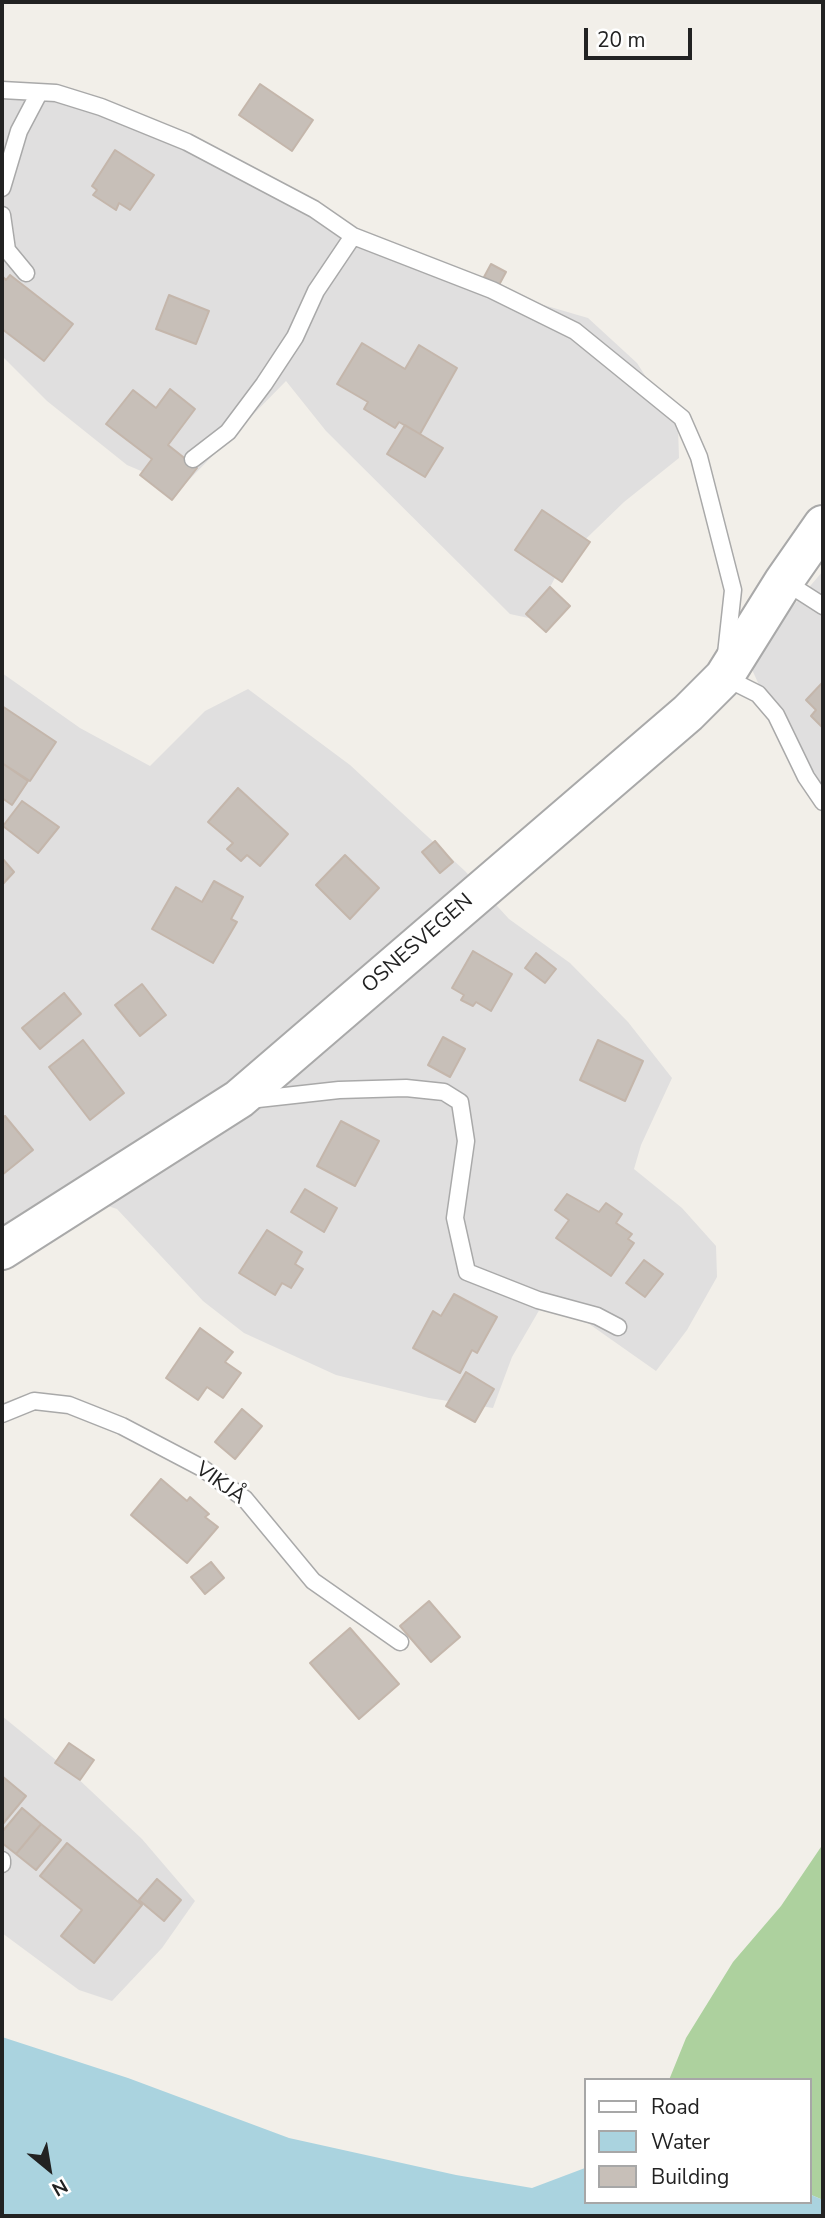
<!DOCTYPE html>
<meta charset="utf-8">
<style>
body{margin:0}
#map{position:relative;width:825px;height:2218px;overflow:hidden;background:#f2efe9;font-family:"Nunito Sans",sans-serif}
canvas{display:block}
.frame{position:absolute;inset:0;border:4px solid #222;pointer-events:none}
.legend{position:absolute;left:584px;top:2078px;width:228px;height:126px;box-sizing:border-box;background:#fff;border:2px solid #a7a7a7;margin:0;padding:9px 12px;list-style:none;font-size:21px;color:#222}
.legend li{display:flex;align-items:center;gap:14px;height:35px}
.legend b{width:35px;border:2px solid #a7a7a7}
.north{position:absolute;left:14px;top:2134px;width:70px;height:70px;-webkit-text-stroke:5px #fff;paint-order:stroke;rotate:150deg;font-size:19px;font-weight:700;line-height:28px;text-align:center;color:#222}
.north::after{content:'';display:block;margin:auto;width:24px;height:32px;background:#222;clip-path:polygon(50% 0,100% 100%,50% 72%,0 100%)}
.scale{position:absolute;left:584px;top:28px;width:108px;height:32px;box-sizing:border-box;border:4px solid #222;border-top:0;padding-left:9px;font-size:21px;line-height:24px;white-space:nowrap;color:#222;-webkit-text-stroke:5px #fff;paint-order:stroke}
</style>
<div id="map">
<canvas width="825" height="2218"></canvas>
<div class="frame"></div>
<ul class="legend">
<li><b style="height:9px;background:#fff"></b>Road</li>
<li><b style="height:19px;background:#aad3df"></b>Water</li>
<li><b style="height:19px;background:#c7bfb8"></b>Building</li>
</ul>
<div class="north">N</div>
<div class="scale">20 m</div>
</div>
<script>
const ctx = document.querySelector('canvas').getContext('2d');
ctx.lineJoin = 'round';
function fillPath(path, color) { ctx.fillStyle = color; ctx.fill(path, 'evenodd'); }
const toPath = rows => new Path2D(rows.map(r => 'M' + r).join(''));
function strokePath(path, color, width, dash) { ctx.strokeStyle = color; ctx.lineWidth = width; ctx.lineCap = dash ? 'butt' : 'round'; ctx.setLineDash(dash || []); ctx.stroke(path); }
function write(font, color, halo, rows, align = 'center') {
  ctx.font = font + ' "Nunito Sans",sans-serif'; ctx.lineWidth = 6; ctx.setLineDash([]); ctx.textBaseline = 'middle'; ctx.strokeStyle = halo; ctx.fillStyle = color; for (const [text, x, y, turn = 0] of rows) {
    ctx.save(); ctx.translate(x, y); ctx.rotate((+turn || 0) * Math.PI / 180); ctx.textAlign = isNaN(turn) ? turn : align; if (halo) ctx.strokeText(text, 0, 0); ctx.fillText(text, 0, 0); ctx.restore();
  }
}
fillPath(toPath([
 [2,95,90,101,405,257,499,292,588,318,637,363,678,427,679,458,624,502,565,559,533,619,510,614,326,431,286,381,181,488,127,465,47,401,2,356],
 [823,571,823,801,777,725,750,665,758,647],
 [2,673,80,728,150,766,205,711,248,689,350,765,465,871,509,919,570,963,628,1022,672,1078,641,1145,634,1169,682,1208,716,1246,717,1277,687,1330,656,1371,548,1295,512,1357,493,1408,429,1398,336,1375,244,1333,203,1301,117,1209,84,1198,2,1231],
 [2,1716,73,1774,142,1839,195,1901,162,1948,112,2001,79,1990,2,1933]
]), '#e0dfdf');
fillPath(toPath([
 [823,1844,823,2200,809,2194,809,2080,669,2080,686,2038,733,1962,781,1906]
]), '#add19e');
fillPath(toPath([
 [2,2037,128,2078,289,2138,456,2175,532,2188,585,2168,585,2202,809,2202,809,2194,823,2200,823,2216,2,2216]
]), '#aad3df');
const building = toPath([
 [260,84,313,120,292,151,239,115,260,84],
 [115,150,154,175,130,210,119,203,116,210,93,195,97,190,92,186,115,150],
 [491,264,506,272,499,285,484,277,491,264],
 [10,275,73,324,44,361,2,329,2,276,6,280,10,275],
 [169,295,209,311,196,344,156,329,169,295],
 [362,343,405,369,419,345,457,368,420,434,399,422,395,428,364,409,368,402,337,384,362,343],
 [170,389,195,409,168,445,197,468,172,500,140,475,152,459,106,424,133,390,156,408,170,389],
 [405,425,443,448,425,477,387,454,405,425],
 [542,510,590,542,562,582,515,550,542,510],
 [550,587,570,606,546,632,526,614,550,587],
 [823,682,823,728,811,716,816,710,806,700,823,682],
 [2,706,56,742,30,781,2,763,2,706],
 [2,763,28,781,12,805,2,798,2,763],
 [238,788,288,834,260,866,247,855,241,861,227,849,233,843,208,822,238,788],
 [22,801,59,827,38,853,3,826,22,801],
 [435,841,453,862,440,873,422,852,435,841],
 [345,855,379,888,350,919,316,885,345,855],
 [2,858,14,872,2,885,2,858],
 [214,881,243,897,231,919,237,922,213,963,152,929,176,887,202,902,214,881],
 [473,951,512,974,491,1011,476,1002,473,1006,461,1000,464,995,452,988,473,951],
 [536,953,556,969,545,983,525,968,536,953],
 [142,984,166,1015,140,1036,115,1005,142,984],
 [64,993,81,1014,40,1049,22,1028,64,993],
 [443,1037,465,1049,450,1077,428,1065,443,1037],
 [83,1040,124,1093,90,1120,49,1067,83,1040],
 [598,1040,643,1061,625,1101,580,1080,598,1040],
 [5,1116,33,1150,2,1175,2,1119,5,1116],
 [341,1121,379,1141,355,1186,317,1166,341,1121],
 [305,1189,337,1208,324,1232,291,1212,305,1189],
 [567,1194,599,1212,606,1203,622,1214,616,1223,632,1234,628,1239,634,1243,611,1276,556,1238,569,1220,555,1210,567,1194],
 [267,1230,302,1252,295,1264,303,1269,291,1288,282,1283,275,1295,239,1273,267,1230],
 [644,1260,663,1274,645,1297,626,1283,644,1260],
 [454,1294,497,1317,477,1353,472,1350,460,1373,413,1348,433,1311,441,1316,454,1294],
 [200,1328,233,1352,225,1362,241,1373,223,1398,207,1387,198,1400,166,1378,200,1328],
 [466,1372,494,1389,475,1422,446,1406,466,1372],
 [242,1409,262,1426,235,1459,215,1442,242,1409],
 [161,1479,187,1501,190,1497,209,1514,205,1517,218,1527,187,1563,131,1515,161,1479],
 [211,1562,224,1578,205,1594,191,1577,211,1562],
 [429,1601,460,1637,431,1662,400,1626,429,1601],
 [350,1628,399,1684,359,1719,310,1663,350,1628],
 [69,1743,94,1760,80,1780,55,1763,69,1743],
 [2,1776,26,1796,2,1825,2,1776],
 [22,1808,41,1824,16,1854,2,1843,2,1832,22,1808],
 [41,1824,61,1840,36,1870,16,1854,41,1824],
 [67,1843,142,1905,94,1963,61,1936,82,1910,40,1876,67,1843],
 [157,1879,181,1900,164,1921,139,1900,157,1879]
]);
fillPath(building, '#c7bfb8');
strokePath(building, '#c4b6ab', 2);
const service = toPath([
 [2,90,56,93,101,107,187,142,314,209,353,236,492,290,575,331,682,418,699,457,733,590,726,654],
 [2,188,19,131,39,93],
 [2,215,7,250,26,273],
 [193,459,228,432,264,384,295,337,316,291,353,236],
 [784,581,823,606],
 [724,677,758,694,776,715,806,777,823,802],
 [249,1100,339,1090,406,1088,444,1092,460,1102,466,1141,455,1218,467,1272,538,1300,597,1316,618,1327],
 [2,1414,34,1401,69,1405,122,1426,202,1468,245,1499,313,1581,400,1642],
 [2,1864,2,1860]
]);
const tertiary = toPath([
 [2,1250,239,1099,688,713,724,677,784,581,823,525]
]);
strokePath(service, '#a9a9a9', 19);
strokePath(tertiary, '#a9a9a9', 42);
strokePath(service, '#fff', 16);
strokePath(tertiary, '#fff', 38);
write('21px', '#222', '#fff', [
 ["OSNESVEGEN",418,944,-41],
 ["VIKJÅ",220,1484,36]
]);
</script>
